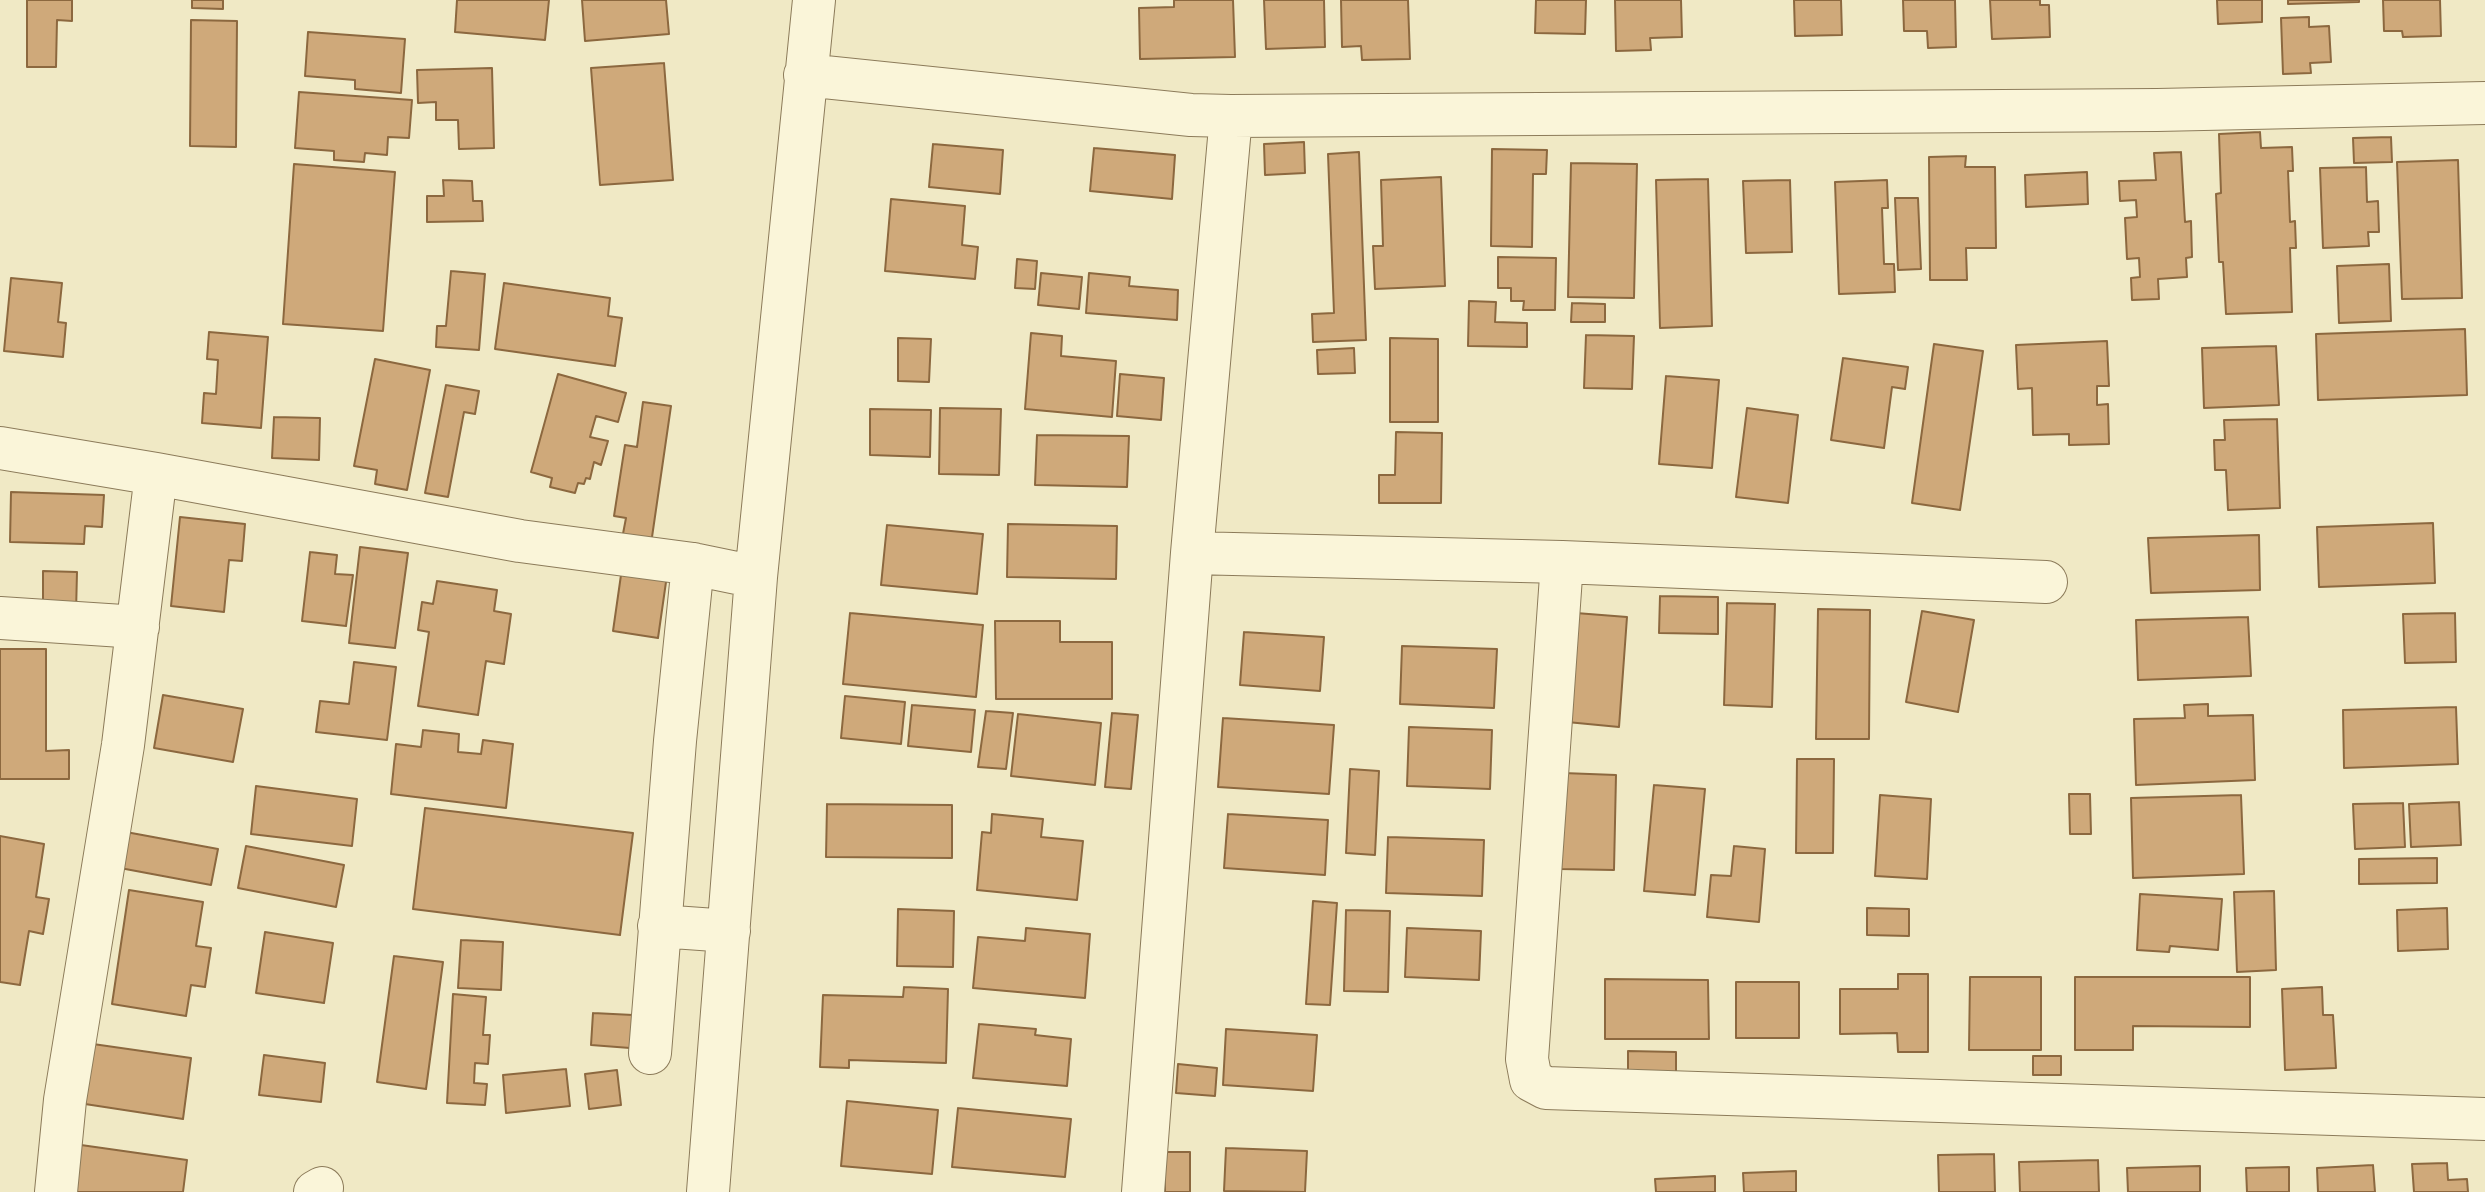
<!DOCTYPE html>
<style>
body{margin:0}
canvas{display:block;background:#f0e9c5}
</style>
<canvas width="2485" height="1192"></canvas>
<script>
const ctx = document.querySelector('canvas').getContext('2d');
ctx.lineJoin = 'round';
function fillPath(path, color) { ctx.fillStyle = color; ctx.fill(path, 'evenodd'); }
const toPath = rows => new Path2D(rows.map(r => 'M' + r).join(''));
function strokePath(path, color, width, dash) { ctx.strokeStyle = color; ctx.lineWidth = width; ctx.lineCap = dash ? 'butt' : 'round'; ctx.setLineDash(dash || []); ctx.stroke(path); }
const building = toPath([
 [27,0,72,0,72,21,57,20,56,67,27,67,27,0],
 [192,0,223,0,223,9,192,8,192,0],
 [457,0,549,0,545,40,455,32,457,0],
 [582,0,666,0,669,34,585,41,582,0],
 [1174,0,1233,0,1235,57,1140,59,1139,8,1174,7,1174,0],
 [1264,0,1324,0,1325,47,1266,49,1264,0],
 [1341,0,1408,0,1410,59,1362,60,1361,46,1342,47,1341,0],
 [1536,0,1586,0,1585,34,1535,33,1536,0],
 [1615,0,1681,0,1682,37,1650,38,1651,50,1616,51,1615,0],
 [1794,0,1841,0,1842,35,1795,36,1794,0],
 [1903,0,1955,0,1956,47,1928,48,1927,31,1904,31,1903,0],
 [1990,0,2040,0,2040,5,2049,5,2050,37,1992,39,1990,0],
 [2217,0,2262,0,2262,22,2218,24,2217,0],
 [2288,0,2359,0,2359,2,2288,4,2288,0],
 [2383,0,2440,0,2441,36,2403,37,2402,31,2384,31,2383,0],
 [2309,17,2309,27,2329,26,2331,62,2310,63,2311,73,2283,74,2281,18,2309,17],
 [191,20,237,21,236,147,190,146,191,20],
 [308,32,405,39,401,93,355,89,355,80,305,76,308,32],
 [664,63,673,180,600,185,591,68,664,63],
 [492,68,494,148,459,149,458,120,436,120,436,102,418,103,417,70,492,68],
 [299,92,412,100,409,138,388,137,387,155,365,153,364,162,334,160,334,151,295,148,299,92],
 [2260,132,2261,148,2292,147,2293,171,2288,171,2290,222,2295,221,2296,248,2290,248,2292,312,2226,314,2223,262,2219,262,2216,194,2221,193,2219,134,2260,132],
 [2391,137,2392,162,2354,163,2353,138,2391,137],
 [1304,142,1305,173,1265,175,1264,144,1304,142],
 [933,144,1003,150,1000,194,929,187,933,144],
 [1094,148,1175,155,1172,199,1090,191,1094,148],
 [1492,149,1547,150,1546,174,1533,174,1532,247,1491,246,1492,149],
 [1359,152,1366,340,1313,342,1312,314,1334,313,1328,154,1359,152],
 [2181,152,2185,222,2191,221,2192,257,2186,258,2187,277,2158,279,2159,299,2132,300,2131,278,2140,277,2139,258,2127,259,2125,218,2137,217,2136,200,2120,201,2119,181,2156,180,2154,153,2181,152],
 [1966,156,1965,167,1995,167,1996,248,1966,248,1967,280,1930,280,1929,157,1966,156],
 [2458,160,2462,298,2402,299,2397,162,2458,160],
 [1571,163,1637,164,1634,298,1568,297,1571,163],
 [294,164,395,172,383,331,283,324,294,164],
 [2366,167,2367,202,2378,201,2379,232,2368,232,2369,246,2323,248,2320,168,2366,167],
 [2087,172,2088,204,2026,207,2025,175,2087,172],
 [1441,177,1445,286,1375,289,1373,246,1383,246,1381,180,1441,177],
 [1708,179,1712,326,1660,328,1656,180,1708,179],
 [443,180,472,181,473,201,482,201,483,221,427,222,427,196,444,196,443,180],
 [1790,180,1792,252,1746,253,1743,181,1790,180],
 [1887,180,1888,208,1882,208,1884,264,1894,264,1895,292,1839,294,1835,182,1887,180],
 [1895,198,1918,198,1921,269,1898,270,1895,198],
 [891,199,965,206,962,245,978,247,975,279,885,271,891,199],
 [1498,257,1556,258,1555,310,1523,310,1524,301,1511,301,1511,288,1498,288,1498,257],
 [1017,259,1037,261,1035,289,1015,288,1017,259],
 [2389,264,2391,321,2339,323,2337,266,2389,264],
 [451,271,485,274,479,350,436,347,437,326,446,326,451,271],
 [1041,273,1082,277,1079,309,1038,305,1041,273],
 [1089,273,1130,277,1129,286,1178,290,1177,320,1086,313,1089,273],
 [11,278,62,283,58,322,66,323,63,357,4,351,11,278],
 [504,283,610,298,608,316,622,318,615,366,495,349,504,283],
 [1469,301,1496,302,1495,322,1527,323,1527,347,1468,346,1469,301],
 [1572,303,1605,304,1605,322,1571,322,1572,303],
 [2465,329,2467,395,2318,400,2316,334,2465,329],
 [209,332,268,337,261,428,202,423,204,393,216,394,218,360,207,359,209,332],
 [1031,333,1062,336,1061,356,1116,361,1112,417,1025,409,1031,333],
 [1586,335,1634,336,1632,389,1584,388,1586,335],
 [898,338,931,339,929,382,898,381,898,338],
 [1390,338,1438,339,1438,422,1390,422,1390,338],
 [2107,341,2109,386,2097,386,2097,405,2108,404,2109,444,2069,445,2069,434,2033,435,2032,388,2018,389,2016,345,2107,341],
 [1934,344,1983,351,1960,510,1912,503,1934,344],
 [2276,346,2279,405,2204,408,2202,348,2276,346],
 [1354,348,1355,373,1318,374,1317,350,1354,348],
 [1843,358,1908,367,1905,389,1892,387,1884,448,1831,440,1843,358],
 [375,359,430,370,407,490,375,484,377,470,354,466,375,359],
 [558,374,626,393,618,422,596,416,590,437,608,441,601,465,594,462,590,479,586,478,584,484,578,483,575,493,550,487,552,478,531,472,558,374],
 [1120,374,1164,378,1161,420,1117,416,1120,374],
 [1666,376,1719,380,1712,468,1659,464,1666,376],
 [446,385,479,391,475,414,464,412,448,497,425,493,446,385],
 [643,402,671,406,651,544,622,539,626,518,614,516,625,445,637,447,643,402],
 [940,408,1001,409,999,475,939,474,940,408],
 [1747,408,1798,415,1788,503,1736,497,1747,408],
 [870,409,931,410,930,457,870,455,870,409],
 [274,417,320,418,319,460,272,458,274,417],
 [2277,419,2280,508,2228,510,2226,470,2215,470,2214,440,2225,440,2224,420,2277,419],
 [1396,432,1442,433,1441,503,1379,503,1379,475,1395,475,1396,432],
 [1037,435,1129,436,1127,487,1035,485,1037,435],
 [11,492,104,495,102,527,85,526,84,544,10,542,11,492],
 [180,517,245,524,242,561,229,560,224,612,171,606,180,517],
 [2433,523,2435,583,2319,587,2317,527,2433,523],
 [1008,524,1117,526,1116,579,1007,577,1008,524],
 [887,525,983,534,977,594,881,585,887,525],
 [2259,535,2260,590,2151,593,2148,538,2259,535],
 [360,547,408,553,395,648,349,643,360,547],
 [310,552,337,555,335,574,353,575,346,626,302,621,310,552],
 [622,568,667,575,658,638,613,631,622,568],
 [43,571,77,572,76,613,43,612,43,571],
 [437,581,497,590,494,611,511,614,504,664,486,661,478,715,418,706,429,632,418,630,422,602,433,604,437,581],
 [1660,596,1718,597,1718,634,1659,633,1660,596],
 [1727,603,1775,604,1772,707,1724,705,1727,603],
 [1818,609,1870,610,1869,739,1816,739,1818,609],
 [1922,611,1974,620,1958,712,1906,702,1922,611],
 [850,613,983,625,976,697,843,684,850,613],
 [1576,613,1627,617,1619,727,1567,722,1576,613],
 [2455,613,2456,662,2405,663,2403,614,2455,613],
 [2248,617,2251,676,2138,680,2136,620,2248,617],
 [995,621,1060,621,1060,642,1112,642,1112,699,996,699,995,621],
 [1244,632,1324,637,1320,691,1240,685,1244,632],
 [1402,646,1497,649,1494,708,1400,704,1402,646],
 [0,649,46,649,46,751,69,750,69,779,0,779,0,649],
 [354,662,396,667,387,740,316,732,320,701,349,704,354,662],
 [163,695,243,709,233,762,154,748,163,695],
 [845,696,905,702,901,744,841,738,845,696],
 [2208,704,2208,716,2253,715,2255,780,2136,785,2134,719,2185,718,2184,705,2208,704],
 [912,705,975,710,971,752,908,746,912,705],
 [2456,707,2458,764,2344,768,2343,710,2456,707],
 [986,711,1013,713,1006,769,978,767,986,711],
 [1112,713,1138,715,1131,789,1105,787,1112,713],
 [1018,714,1101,723,1095,785,1011,776,1018,714],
 [1223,718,1334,725,1329,794,1218,787,1223,718],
 [1409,727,1492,730,1490,789,1407,786,1409,727],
 [423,730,459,734,458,752,481,754,483,740,513,744,506,808,391,794,396,744,421,747,423,730],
 [1797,759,1834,759,1833,853,1796,853,1797,759],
 [1350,769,1379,771,1375,855,1346,853,1350,769],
 [1563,773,1616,775,1614,870,1560,869,1563,773],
 [1654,785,1705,789,1695,895,1644,891,1654,785],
 [256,786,357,799,352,846,251,834,256,786],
 [2069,794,2090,794,2091,834,2070,834,2069,794],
 [1880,795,1931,799,1927,879,1875,876,1880,795],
 [2241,795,2244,874,2133,878,2131,798,2241,795],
 [2459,802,2461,845,2411,847,2409,804,2459,802],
 [2403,803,2405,847,2355,849,2353,804,2403,803],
 [827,804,952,805,952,858,826,857,827,804],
 [425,808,633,833,620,935,413,909,425,808],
 [992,814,1043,819,1041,837,1083,841,1077,900,977,890,982,832,991,833,992,814],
 [1228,814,1328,820,1325,875,1224,868,1228,814],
 [126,832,218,849,211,885,120,868,126,832],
 [0,836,44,844,36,897,49,899,43,934,29,931,20,985,0,982,0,836],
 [1388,837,1484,840,1482,896,1386,893,1388,837],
 [246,846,344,865,336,907,238,888,246,846],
 [1734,846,1765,849,1759,922,1707,917,1711,875,1731,876,1734,846],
 [2437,858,2437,883,2359,884,2359,859,2437,858],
 [129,890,203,902,196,946,211,948,205,987,191,985,186,1016,112,1004,129,890],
 [2274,891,2276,970,2237,972,2234,892,2274,891],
 [2140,894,2222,899,2218,950,2170,946,2169,952,2137,950,2140,894],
 [1313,901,1337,903,1330,1005,1306,1004,1313,901],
 [1867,908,1909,909,1909,936,1867,935,1867,908],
 [2447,908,2448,949,2398,951,2397,910,2447,908],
 [898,909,954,911,953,967,897,966,898,909],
 [1346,910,1390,911,1388,992,1344,991,1346,910],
 [1026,928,1090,934,1085,998,973,988,978,937,1025,941,1026,928],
 [1407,928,1481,931,1479,980,1405,977,1407,928],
 [265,932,333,943,324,1003,256,993,265,932],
 [461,940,503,942,501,990,458,988,461,940],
 [394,956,443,962,426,1089,377,1082,394,956],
 [1898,974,1928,974,1928,1052,1898,1052,1897,1033,1840,1034,1840,989,1898,989,1898,974],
 [1970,977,2041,977,2041,1050,1969,1050,1970,977],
 [2075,977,2250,977,2250,1027,2133,1026,2133,1050,2075,1050,2075,977],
 [1605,979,1708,980,1709,1039,1605,1039,1605,979],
 [1736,982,1799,982,1799,1038,1736,1038,1736,982],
 [904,987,948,989,946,1063,849,1060,849,1068,820,1067,823,995,903,997,904,987],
 [2322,987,2323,1015,2333,1015,2336,1068,2285,1070,2282,989,2322,987],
 [453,994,486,997,483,1035,490,1035,488,1064,475,1063,474,1083,487,1084,485,1105,447,1103,453,994],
 [593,1013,633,1015,630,1048,591,1045,593,1013],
 [979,1024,1036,1029,1035,1035,1071,1039,1067,1086,973,1078,979,1024],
 [1226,1029,1317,1035,1313,1091,1223,1085,1226,1029],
 [93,1044,191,1058,183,1119,85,1104,93,1044],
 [1628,1051,1676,1052,1676,1076,1628,1076,1628,1051],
 [264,1055,325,1063,321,1102,259,1095,264,1055],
 [2033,1056,2061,1056,2061,1075,2033,1075,2033,1056],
 [1178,1064,1217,1068,1215,1096,1176,1093,1178,1064],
 [566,1069,570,1106,506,1113,503,1075,566,1069],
 [617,1070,621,1105,589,1109,585,1074,617,1070],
 [847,1101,938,1110,932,1174,841,1166,847,1101],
 [958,1108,1071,1119,1065,1177,952,1167,958,1108],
 [81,1145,187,1160,183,1192,75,1192,81,1145],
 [1226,1148,1307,1151,1305,1192,1224,1191,1226,1148],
 [1164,1152,1190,1152,1190,1192,1165,1192,1164,1152],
 [1994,1154,1995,1192,1939,1192,1938,1155,1994,1154],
 [2098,1160,2099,1192,2020,1192,2019,1162,2098,1160],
 [2447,1163,2448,1180,2467,1179,2468,1192,2414,1192,2412,1164,2447,1163],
 [2373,1165,2375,1192,2318,1192,2317,1168,2373,1165],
 [2200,1166,2200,1192,2128,1192,2127,1168,2200,1166],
 [2289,1167,2289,1192,2247,1192,2246,1168,2289,1167],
 [1796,1171,1796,1192,1744,1192,1743,1173,1796,1171],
 [1715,1176,1715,1192,1656,1192,1655,1179,1715,1176]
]);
fillPath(building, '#cfa97a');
strokePath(building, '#8c683f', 2);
const minor = toPath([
 [805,75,1191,115,1231,116,2157,110,2485,103],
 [0,448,156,474,520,541,693,564,756,577],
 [1192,553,1562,562,1527,1059,1531,1080,1546,1088,2485,1119],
 [1562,562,2046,582],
 [0,618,138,627],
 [659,926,729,931],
 [650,1053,675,741,693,564],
 [56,1192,65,1100,123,745,156,474],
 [315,1192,322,1188],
 [708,1192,756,577,814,0],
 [1143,1192,1192,553,1231,116]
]);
strokePath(minor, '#8c7b5a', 44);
strokePath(minor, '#faf5d9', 42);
</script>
